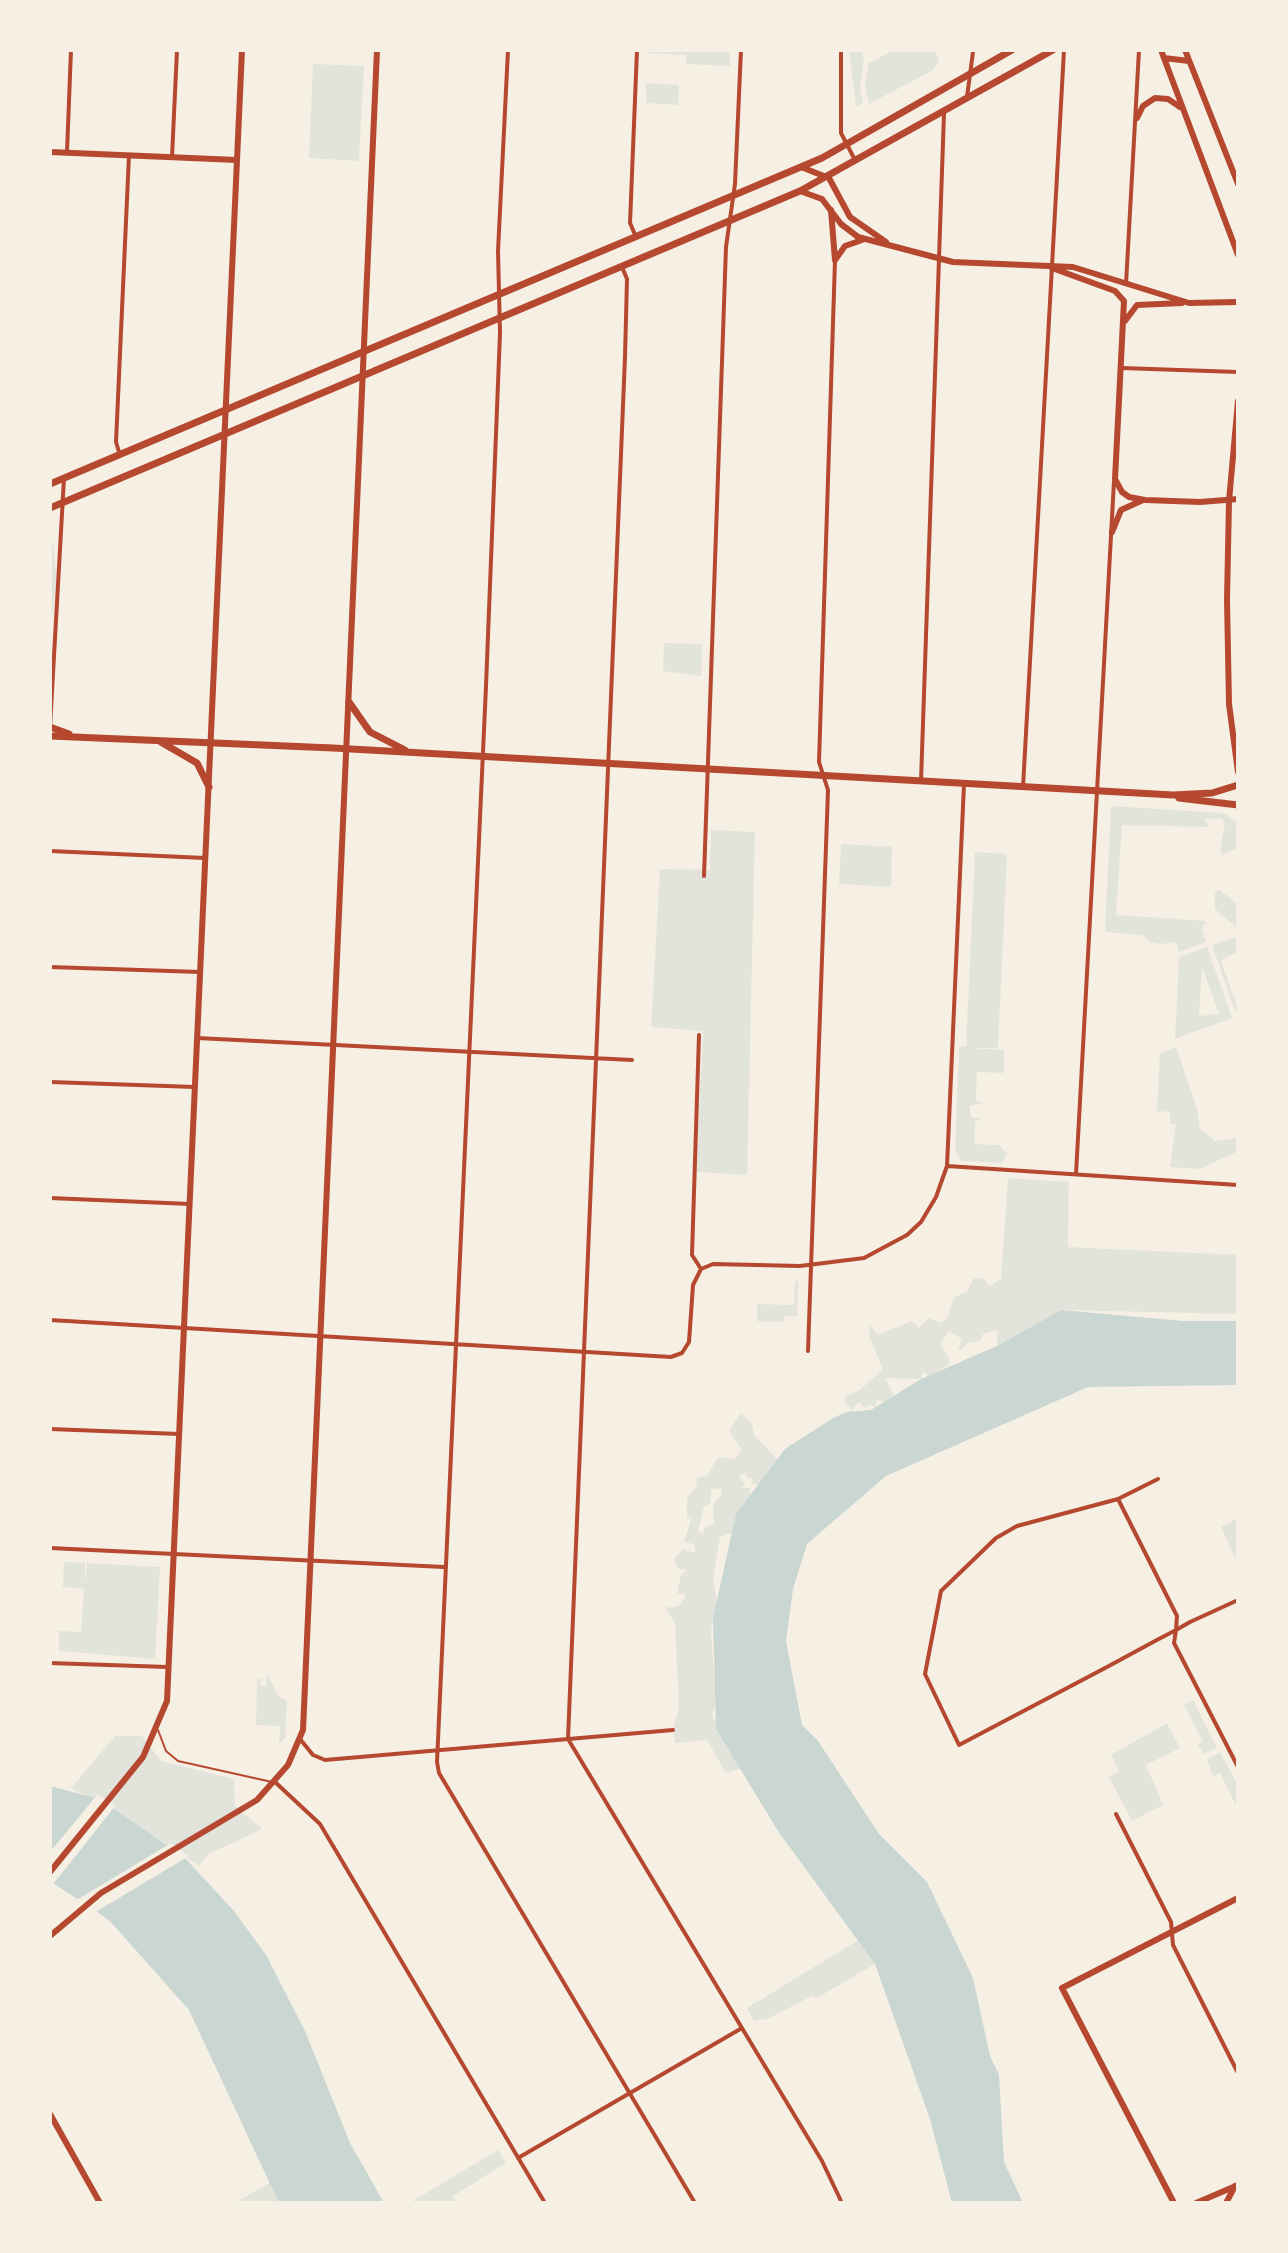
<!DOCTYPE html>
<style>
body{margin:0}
#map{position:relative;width:1288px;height:2253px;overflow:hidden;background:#f6efe4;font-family:Manrope,sans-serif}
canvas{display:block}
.frame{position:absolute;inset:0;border:52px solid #f6efe4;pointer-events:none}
</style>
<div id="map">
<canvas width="1288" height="2253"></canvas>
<div class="frame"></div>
</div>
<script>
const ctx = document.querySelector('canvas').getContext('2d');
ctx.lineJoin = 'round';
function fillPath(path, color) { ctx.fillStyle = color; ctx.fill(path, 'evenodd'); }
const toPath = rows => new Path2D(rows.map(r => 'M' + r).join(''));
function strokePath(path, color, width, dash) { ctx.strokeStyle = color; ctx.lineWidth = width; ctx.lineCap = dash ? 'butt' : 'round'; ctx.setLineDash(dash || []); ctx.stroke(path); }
fillPath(toPath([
 [647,50,730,50,730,66,686,64,686,55,647,53],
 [849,50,862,50,864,60,860,88,863,103,856,106],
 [894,50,934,50,939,61,933,70,869,104,865,86,869,63],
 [313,64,364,66,359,161,309,158],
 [646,83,679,85,678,105,646,103],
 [50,523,57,577,50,639],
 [664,643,702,644,701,676,663,671],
 [1111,806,1223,813,1238,822,1238,848,1223,855,1220,850,1225,824,1222,818,1205,819,1209,827,1122,825,1116,915,1206,921,1202,929,1206,942,1179,952,1176,942,1161,944,1150,942,1143,935,1105,932],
 [711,830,755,832,747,1175,696,1172,703,1031,651,1027,660,869,710,870],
 [841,844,892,847,891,887,839,884],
 [975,852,1007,854,998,1048,970,1048,1004,1050,1004,1073,977,1072,976,1100,983,1103,970,1106,970,1112,972,1118,982,1118,975,1122,975,1144,999,1145,1007,1154,1002,1163,962,1161,955,1150,959,1047,966,1046],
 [1220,890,1238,905,1238,929,1215,909,1215,892],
 [1238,936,1238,951,1221,961,1238,1009,1238,1019,1212,945],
 [1207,947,1232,1018,1175,1039,1179,957],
 [1202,967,1219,1013,1219,1014,1199,1016],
 [1176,1047,1197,1109,1200,1129,1215,1141,1238,1138,1238,1151,1200,1169,1170,1167,1176,1124,1170,1124,1170,1112,1157,1111,1160,1053],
 [1008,1178,1069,1182,1068,1247,1238,1255,1238,1314,1061,1310,997,1346,997,1330,983,1334,980,1341,968,1343,961,1350,958,1349,962,1339,949,1331,940,1344,949,1358,949,1365,929,1376,923,1371,921,1379,885,1378,894,1395,886,1402,877,1400,875,1408,870,1404,864,1408,859,1402,852,1410,845,1403,845,1397,861,1389,883,1369,870,1338,869,1324,878,1335,912,1321,919,1328,928,1318,941,1323,947,1318,954,1297,967,1292,973,1279,983,1278,990,1286,1001,1279],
 [795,1281,798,1281,797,1316,784,1316,783,1322,757,1321,757,1304,794,1305],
 [741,1413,752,1424,754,1435,778,1460,760,1485,751,1484,753,1478,748,1478,745,1473,739,1477,745,1485,742,1488,750,1488,751,1496,736,1514,732,1533,720,1537,713,1579,717,1600,711,1632,716,1703,712,1715,740,1769,726,1773,707,1740,675,1743,673,1730,679,1708,675,1623,665,1608,678,1606,685,1598,685,1594,677,1593,681,1575,687,1570,678,1569,674,1558,683,1549,696,1553,694,1544,684,1542,691,1520,690,1516,687,1520,687,1497,696,1487,697,1478,707,1476,718,1457,735,1459,742,1450,729,1431],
 [712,1485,713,1490,721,1488,722,1493,713,1505,714,1525,706,1526,702,1534,698,1531,704,1507,710,1503],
 [1238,1518,1238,1564,1221,1527],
 [64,1562,85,1563,85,1582,87,1563,160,1567,155,1659,59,1651,59,1631,81,1632,84,1589,63,1587],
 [267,1674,279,1697,287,1701,285,1738,279,1744,280,1726,256,1725,257,1679,261,1679,261,1686,266,1686],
 [1193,1700,1217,1748,1204,1754,1198,1745,1203,1742,1184,1705],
 [1167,1723,1180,1748,1146,1765,1163,1805,1132,1821,1109,1777,1119,1771,1111,1755],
 [115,1736,142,1736,161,1761,234,1779,235,1806,262,1829,207,1855,199,1866,118,1813,71,1788],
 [1220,1752,1238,1785,1238,1809,1220,1773,1213,1776,1207,1760],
 [860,1939,875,1964,817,1998,812,1996,767,2019,754,2021,747,2008],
 [498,2150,506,2163,453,2196,457,2203,409,2203],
 [270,2183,279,2203,234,2203]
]), '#e2e4dc');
fillPath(toPath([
 [1061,1310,1183,1321,1238,1321,1238,1385,1088,1387,886,1476,807,1544,793,1589,786,1641,802,1725,818,1741,879,1834,927,1882,973,1978,990,2056,999,2075,1004,2162,1023,2203,952,2203,930,2119,875,1964,778,1831,716,1729,713,1618,736,1514,785,1449,833,1418,847,1412,871,1410,921,1379,997,1346],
 [50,1786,95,1798,113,1808,185,1858,234,1911,266,1955,305,2031,350,2143,384,2203,279,2203,189,2010,109,1920,50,1881]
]), '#c9d6d2');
fillPath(toPath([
 [97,1795,116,1805,51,1887,50,1852],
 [171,1843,189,1856,94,1913,75,1901]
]), '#f6efe4');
strokePath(toPath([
 [158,1730,166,1751,178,1761,272,1782]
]), '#b5482f', 2);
strokePath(toPath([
 [508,50,498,251,500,333,486,686,437,1762,439,1773,695,2203],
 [841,50,841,133,855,160],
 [967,97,973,52],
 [67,152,71,50],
 [172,157,177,50],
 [636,237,630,223,637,50],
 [622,267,627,279,625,357,568,1739,822,2161,842,2203],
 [1126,284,1139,50],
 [1121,368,1238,372],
 [120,455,116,442,129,155],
 [50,727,64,478],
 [921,781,944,113],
 [1023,787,1064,50],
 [50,851,205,858],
 [704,876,726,247,735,184,741,50],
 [50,967,200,972],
 [699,1035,692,1255,701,1269],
 [197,1038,632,1060],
 [50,1082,195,1087],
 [947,1166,1238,1185],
 [1076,1174,1114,481],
 [50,1198,190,1204],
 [701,1269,713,1264,800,1266,864,1258,907,1235,921,1222,936,1197,947,1166,964,784],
 [50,1320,671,1357,682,1353,689,1342,693,1285,701,1269],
 [808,1351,828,790,819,762,835,260],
 [50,1429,179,1434],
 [1118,1499,1158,1479],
 [50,1548,444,1567],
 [1238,1600,1190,1622,1176,1630,1155,1641,1107,1667,959,1745,925,1674,941,1591,996,1538,1017,1526,1118,1499,1177,1616,1176,1630,1174,1643,1238,1767],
 [50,1663,167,1667],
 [300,1739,313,1755,325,1760,673,1730],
 [275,1782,320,1824,545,2203],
 [1116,1814,1171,1922,1173,1945,1238,2073],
 [518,2158,742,2028]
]), '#b5482f', 4);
strokePath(toPath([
 [50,152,237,160],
 [1112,532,1121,510,1143,500],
 [50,2114,100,2203],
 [1174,2203,1062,1988,1238,1898],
 [1196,2203,1238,2185],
 [1226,2203,1235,2186]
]), '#b5482f', 6);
strokePath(toPath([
 [1161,50,1238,255],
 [1185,50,1238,184],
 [1164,58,1189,61],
 [1137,118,1143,106,1155,98,1168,99,1180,107],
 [801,167,829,178,850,217,886,242],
 [800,191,822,199,841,224,858,237,953,262,1073,267,1189,303,1238,302],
 [831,210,835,260],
 [835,260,845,246,862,240],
 [1052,268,1115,291,1124,301,1115,479,1122,492,1129,497,1145,500,1200,502,1238,499],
 [1125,321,1137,305,1182,303],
 [1238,401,1229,501,1227,600,1229,704,1238,772],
 [50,1872,143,1757,167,1701,242,50],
 [50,1936,101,1893,257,1800,288,1765,303,1730,377,50]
]), '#b5482f', 6);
strokePath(toPath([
 [50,484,822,158,1012,50],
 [50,508,800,191,1053,50]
]), '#b5482f', 7);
strokePath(toPath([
 [349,702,370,732,405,750],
 [50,727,69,734],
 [50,736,333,748,1173,795,1212,793,1238,785],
 [159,741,197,763,209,787],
 [1179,798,1238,805]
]), '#b5482f', 7);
</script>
